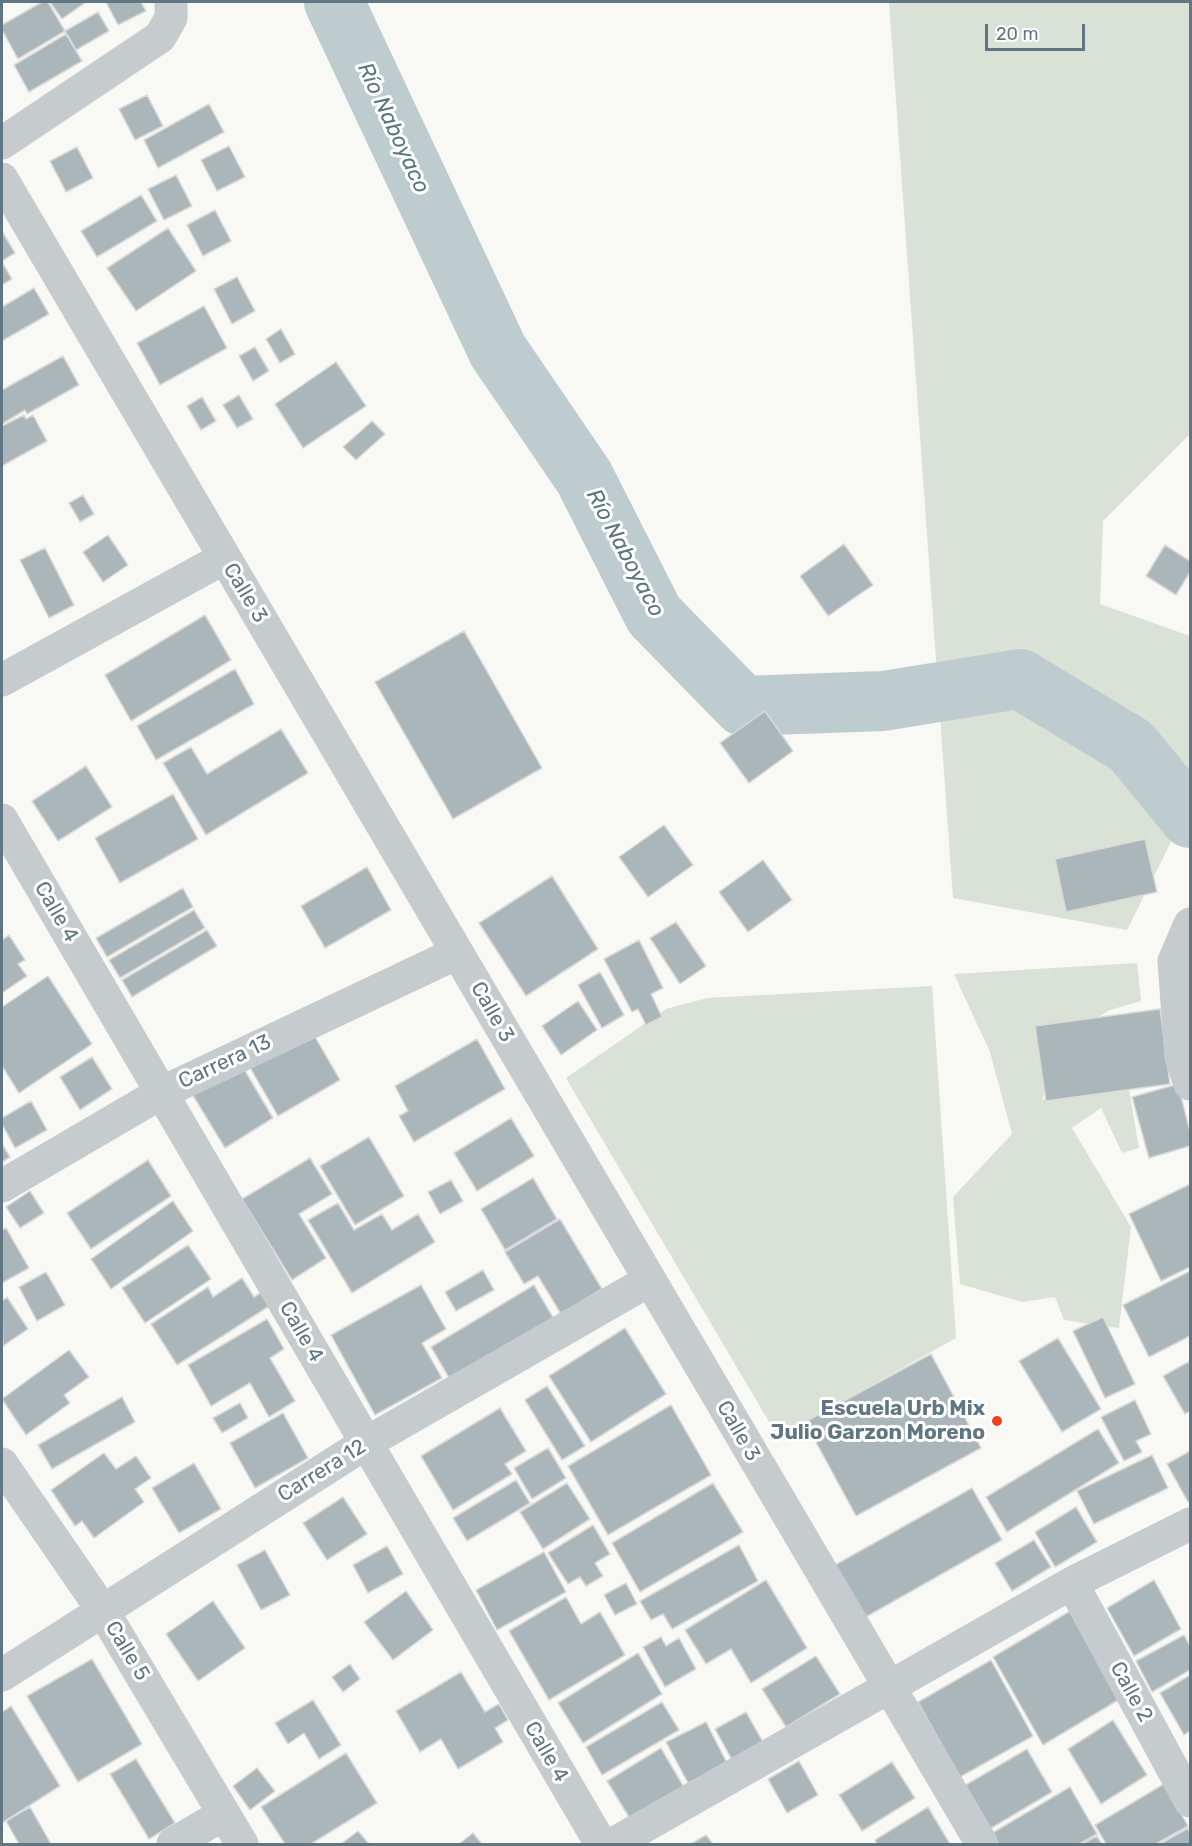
<!DOCTYPE html>
<meta charset="utf-8">
<style>
body{margin:0}
#map{position:relative;width:1192px;height:1846px;overflow:hidden;background:#f8f8f5;font-family:Rubik,sans-serif}
canvas{display:block}
.frame{position:absolute;inset:0;border:3px solid #607683;pointer-events:none}
.scale{position:absolute;left:985px;top:24px;width:100px;height:27px;box-sizing:border-box;border:3px solid #607683;border-top:0;padding-left:8px;font-size:18px;line-height:21px;white-space:nowrap;color:#607683;-webkit-text-stroke:4px #fff;paint-order:stroke}
</style>
<div id="map">
<canvas width="1192" height="1846"></canvas>
<div class="frame"></div>
<div class="scale">20 m</div>
</div>
<script>
const ctx = document.querySelector('canvas').getContext('2d');
ctx.lineJoin = 'round';
function fillPath(path, color) { ctx.fillStyle = color; ctx.fill(path, 'evenodd'); }
const toPath = rows => new Path2D(rows.map(r => 'M' + r).join(''));
function strokePath(path, color, width, dash) { ctx.strokeStyle = color; ctx.lineWidth = width; ctx.lineCap = dash ? 'butt' : 'round'; ctx.setLineDash(dash || []); ctx.stroke(path); }
function write(font, color, halo, rows, align = 'center') {
  ctx.font = font + ' Rubik,sans-serif'; ctx.lineWidth = 6; ctx.setLineDash([]); ctx.textBaseline = 'middle'; ctx.strokeStyle = halo; ctx.fillStyle = color; for (const [text, x, y, turn = 0] of rows) {
    ctx.save(); ctx.translate(x, y); ctx.rotate((+turn || 0) * Math.PI / 180); ctx.textAlign = isNaN(turn) ? turn : align; if (halo) ctx.strokeText(text, 0, 0); ctx.fillText(text, 0, 0); ctx.restore();
  }
}
fillPath(toPath([
 [889,2,1190,2,1190,434,1103,521,1100,604,1190,636,1190,804,1127,930,953,898],
 [1137,963,1141,1001,1110,1010,1057,1040,1042,1101,1099,1050,1126,1072,1139,1148,1122,1153,1101,1108,1072,1128,1131,1227,1119,1328,1064,1320,1055,1297,1022,1302,960,1284,953,1197,1012,1134,990,1052,954,974],
 [932,986,956,1338,778,1437,566,1078,666,1009,707,998]
]), '#dae1d6');
strokePath(toPath([
 [334,2,498,351,584,477,654,615,743,706,883,701,1020,679,1131,746,1190,818]
]), '#becbcf', 60);
const building = toPath([
 [42,2,48,2,65,31,18,59,2,30,2,25,42,2],
 [50,2,86,2,62,19,50,2],
 [106,2,141,2,146,11,118,25,106,2],
 [98,12,109,31,76,50,65,31,98,12],
 [66,34,82,61,29,92,14,65,66,34],
 [147,95,163,126,135,140,119,109,147,95],
 [209,104,224,132,158,168,144,140,209,104],
 [229,146,245,177,217,191,201,160,229,146],
 [77,147,93,178,66,192,50,161,77,147],
 [176,175,192,206,164,220,148,189,176,175],
 [141,195,157,221,97,257,81,231,141,195],
 [215,210,231,241,203,256,187,225,215,210],
 [168,228,196,271,136,311,107,268,168,228],
 [2,231,15,253,2,261,2,231],
 [2,262,12,279,2,285,2,262],
 [237,277,255,311,232,324,214,289,237,277],
 [34,288,49,314,2,341,2,307,34,288],
 [204,306,227,348,160,385,137,343,204,306],
 [281,329,295,354,280,363,266,339,281,329],
 [255,347,269,371,253,381,239,356,255,347],
 [63,356,79,385,27,414,25,410,2,424,2,390,63,356],
 [336,362,366,406,303,448,275,404,336,362],
 [239,395,253,419,237,428,223,405,239,395],
 [202,397,216,421,201,430,187,406,202,397],
 [24,415,26,419,33,415,47,441,2,466,2,426,24,415],
 [372,421,385,434,356,460,343,447,372,421],
 [83,495,94,514,80,522,69,503,83,495],
 [108,535,128,565,103,582,83,552,108,535],
 [844,544,873,585,828,616,800,576,844,544],
 [1165,545,1190,561,1190,572,1176,595,1146,576,1165,545],
 [45,548,74,605,49,618,20,560,45,548],
 [205,615,231,660,131,721,105,675,205,615],
 [464,631,542,768,453,819,375,682,464,631],
 [235,669,254,704,156,760,137,726,235,669],
 [765,711,793,751,749,783,720,743,765,711],
 [281,729,308,773,206,835,163,763,191,747,207,774,281,729],
 [86,766,112,807,58,841,32,801,86,766],
 [173,794,198,839,120,883,95,838,173,794],
 [664,825,693,865,648,897,619,857,664,825],
 [1145,839,1157,892,1066,912,1055,859,1145,839],
 [763,860,792,900,748,932,719,892,763,860],
 [367,867,391,910,325,948,301,906,367,867],
 [552,876,598,949,526,996,479,923,552,876],
 [183,888,193,907,107,957,96,938,183,888],
 [194,910,205,928,120,978,109,960,194,910],
 [676,922,706,966,680,984,650,938,676,922],
 [207,930,217,946,132,997,122,980,207,930],
 [9,935,25,960,18,964,27,976,2,993,2,940,9,935],
 [639,940,663,988,651,994,662,1017,646,1025,638,1009,632,1012,604,959,639,940],
 [600,972,624,1015,602,1028,578,985,600,972],
 [48,976,92,1044,19,1093,2,1066,2,1007,48,976],
 [578,1001,597,1030,561,1055,542,1026,578,1001],
 [1160,1009,1170,1084,1046,1101,1035,1026,1160,1009],
 [310,1028,340,1080,278,1116,248,1064,310,1028],
 [477,1039,505,1089,414,1142,399,1116,408,1111,395,1086,477,1039],
 [92,1057,112,1089,80,1110,60,1077,92,1057],
 [241,1064,273,1118,225,1148,192,1094,241,1064],
 [1178,1084,1190,1132,1190,1146,1149,1158,1132,1097,1178,1084],
 [31,1101,47,1130,15,1148,2,1124,2,1118,31,1101],
 [511,1118,534,1156,477,1191,454,1153,511,1118],
 [369,1137,404,1196,355,1225,320,1166,369,1137],
 [2,1144,10,1157,2,1162,2,1144],
 [310,1158,332,1194,299,1214,326,1258,292,1280,242,1199,310,1158],
 [148,1160,171,1196,91,1249,67,1213,148,1160],
 [533,1178,557,1219,505,1250,481,1209,533,1178],
 [451,1180,463,1201,440,1214,428,1192,451,1180],
 [1190,1184,1190,1267,1161,1281,1129,1214,1190,1184],
 [30,1191,44,1213,20,1228,6,1207,30,1191],
 [173,1201,193,1231,111,1289,91,1259,173,1201],
 [338,1203,354,1230,382,1214,392,1230,418,1214,435,1242,352,1293,308,1220,338,1203],
 [560,1219,602,1289,561,1314,538,1276,524,1284,505,1252,560,1219],
 [6,1228,29,1268,2,1283,2,1230,6,1228],
 [188,1245,211,1279,145,1323,122,1288,188,1245],
 [483,1270,494,1290,456,1311,445,1292,483,1270],
 [1190,1271,1190,1336,1149,1357,1123,1305,1190,1271],
 [46,1272,65,1305,37,1321,19,1287,46,1272],
 [242,1278,254,1297,262,1292,271,1305,177,1365,151,1324,208,1287,213,1297,242,1278],
 [421,1285,446,1329,422,1343,442,1378,375,1415,331,1335,421,1285],
 [534,1285,558,1326,455,1388,431,1347,534,1285],
 [7,1297,28,1329,3,1346,2,1301,7,1297],
 [1103,1317,1135,1384,1105,1398,1073,1331,1103,1317],
 [267,1319,284,1349,270,1358,295,1401,269,1417,250,1383,211,1406,188,1365,267,1319],
 [625,1328,666,1394,591,1442,549,1376,625,1328],
 [1058,1338,1101,1409,1062,1432,1019,1361,1058,1338],
 [69,1350,89,1377,64,1395,70,1403,26,1435,2,1399,69,1350],
 [931,1354,981,1448,856,1516,805,1422,931,1354],
 [1190,1361,1190,1411,1185,1414,1163,1376,1190,1361],
 [547,1386,585,1446,562,1460,525,1400,547,1386],
 [122,1397,135,1422,52,1469,38,1445,122,1397],
 [1135,1400,1151,1434,1136,1441,1142,1452,1124,1461,1101,1417,1135,1400],
 [240,1403,248,1418,222,1433,213,1418,240,1403],
 [671,1405,711,1475,608,1535,568,1466,671,1405],
 [500,1408,526,1451,505,1464,512,1474,453,1510,421,1456,500,1408],
 [283,1413,308,1458,255,1488,230,1443,283,1413],
 [1098,1429,1119,1463,1007,1532,986,1497,1098,1429],
 [548,1448,566,1478,532,1499,514,1468,548,1448],
 [1190,1451,1190,1501,1188,1502,1167,1464,1190,1451],
 [104,1453,116,1469,136,1456,151,1478,135,1489,144,1502,94,1538,82,1521,75,1526,51,1490,104,1453],
 [1152,1455,1168,1488,1094,1524,1077,1491,1152,1455],
 [194,1463,221,1509,179,1533,152,1488,194,1463],
 [516,1480,530,1503,467,1541,453,1518,516,1480],
 [567,1483,590,1519,543,1549,520,1512,567,1483],
 [713,1483,743,1532,640,1592,612,1543,713,1483],
 [972,1488,1002,1540,864,1618,835,1565,972,1488],
 [343,1497,367,1534,327,1560,303,1523,343,1497],
 [1076,1507,1097,1542,1055,1567,1035,1532,1076,1507],
 [593,1525,610,1554,595,1563,603,1576,586,1586,580,1577,568,1584,548,1553,593,1525],
 [1034,1540,1051,1567,1012,1591,995,1563,1034,1540],
 [739,1545,758,1581,672,1629,663,1614,651,1620,640,1601,739,1545],
 [387,1546,403,1574,368,1593,353,1565,387,1546],
 [265,1550,290,1595,261,1610,237,1565,265,1550],
 [544,1552,566,1592,497,1630,476,1590,544,1552],
 [766,1580,807,1648,751,1683,731,1649,706,1664,685,1630,766,1580],
 [1154,1580,1181,1629,1134,1656,1107,1608,1154,1580],
 [626,1583,637,1604,615,1615,604,1595,626,1583],
 [406,1591,433,1630,393,1660,364,1622,406,1591],
 [566,1597,581,1624,600,1612,625,1655,549,1700,509,1631,566,1597],
 [213,1601,245,1648,198,1681,166,1634,213,1601],
 [1070,1611,1120,1699,1043,1745,993,1657,1070,1611],
 [1184,1635,1190,1646,1190,1670,1152,1692,1136,1661,1184,1635],
 [661,1637,666,1646,679,1638,696,1669,665,1687,643,1647,661,1637],
 [638,1653,662,1694,583,1743,558,1703,638,1653],
 [816,1656,840,1694,786,1727,762,1689,816,1656],
 [92,1659,142,1744,78,1782,27,1696,92,1659],
 [991,1660,1033,1736,960,1777,918,1702,991,1660],
 [350,1664,360,1679,343,1692,332,1677,350,1664],
 [461,1672,485,1712,499,1704,508,1720,495,1728,503,1742,458,1769,441,1739,420,1752,396,1711,461,1672],
 [1190,1675,1190,1731,1184,1735,1160,1693,1190,1675],
 [313,1700,341,1745,319,1759,304,1733,288,1744,275,1723,313,1700],
 [662,1702,679,1730,602,1775,586,1747,662,1702],
 [11,1706,60,1786,2,1823,2,1712,11,1706],
 [746,1712,768,1751,737,1769,715,1729,746,1712],
 [1113,1720,1147,1775,1101,1804,1068,1749,1113,1720],
 [706,1722,727,1763,688,1783,666,1742,706,1722],
 [661,1748,685,1789,632,1822,607,1781,661,1748],
 [1027,1749,1052,1792,983,1833,957,1790,1027,1749],
 [346,1753,377,1803,311,1844,285,1844,261,1807,346,1753],
 [136,1759,175,1823,149,1839,110,1774,136,1759],
 [799,1761,818,1795,787,1813,768,1779,799,1761],
 [892,1762,915,1798,862,1831,839,1795,892,1762],
 [257,1768,275,1791,250,1810,233,1786,257,1768],
 [1164,1784,1188,1826,1156,1844,1106,1844,1095,1825,1164,1784],
 [1070,1787,1097,1834,1079,1844,985,1844,982,1839,1070,1787],
 [30,1807,51,1844,19,1844,6,1821,30,1807],
 [928,1807,950,1844,877,1844,875,1840,928,1807],
 [1188,1828,1190,1833,1190,1844,1160,1844,1188,1828],
 [358,1831,369,1844,341,1844,358,1831],
 [473,1833,482,1844,459,1844,473,1833],
 [706,1835,713,1844,691,1844,706,1835],
 [1097,1836,1102,1844,1082,1844,1097,1836]
]);
fillPath(building, '#abb6bb');
strokePath(building, '#dadad8', 1.5);
strokePath(toPath([
 [2,143,160,37,171,18,171,2],
 [2,179,982,1844],
 [2,680,224,558],
 [2,820,601,1844],
 [1190,924,1174,961,1181,1057,1190,1084],
 [2,1186,161,1093,457,953],
 [2,1464,103,1611,242,1844],
 [1072,1583,1190,1801],
 [2,1675,366,1443,650,1280],
 [173,1844,224,1814],
 [613,1844,1072,1583,1190,1524]
]), '#c6cbce', 33);
for (const [x, y, r, color] of [
 [997,1421,6,"#f3401a"]
]) { const dot = new Path2D(); dot.arc(x, y, r, 0, 2 * Math.PI); ctx.fillStyle = color; ctx.fill(dot); strokePath(dot, '#fff', 2); }
write('21px', '#607683', '#fff', [
 ["Calle 3",245,593,59],
 ["Calle 4",56,912,60],
 ["Calle 3",492,1012,60],
 ["Carrera 13",225,1062,-25],
 ["Calle 4",301,1332,60],
 ["Calle 3",738,1431,60],
 ["Carrera 12",322,1471,-32],
 ["Calle 5",127,1651,59],
 ["Calle 2",1131,1692,61],
 ["Calle 4",546,1752,60]
]);
write('bold 21px', '#607683', '#fff', [
 ["Escuela Urb Mix",985,1409],
 ["Julio Garzon Moreno",985,1433]
], 'right');
write('italic 22px', '#5b767d', '#fff', [
 ["Río Naboyaco",393,128,65],
 ["Río Naboyaco",625,553,62]
]);
</script>
